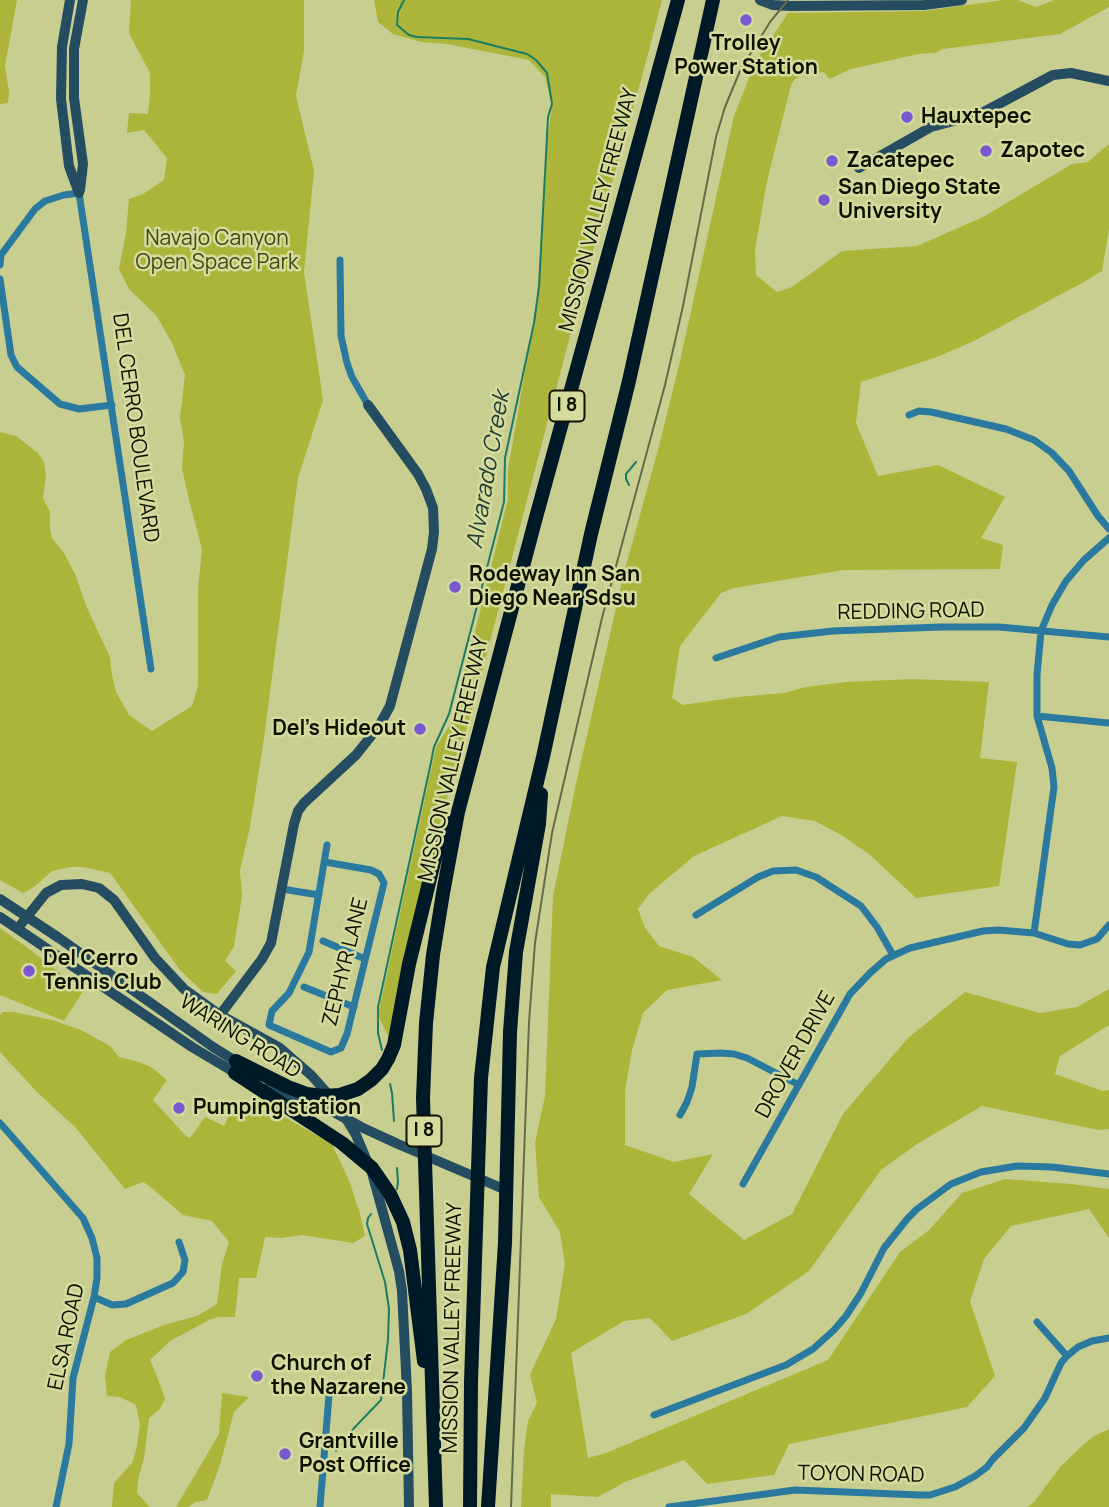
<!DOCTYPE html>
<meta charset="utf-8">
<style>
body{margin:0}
canvas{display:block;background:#c8ce90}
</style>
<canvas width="1109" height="1507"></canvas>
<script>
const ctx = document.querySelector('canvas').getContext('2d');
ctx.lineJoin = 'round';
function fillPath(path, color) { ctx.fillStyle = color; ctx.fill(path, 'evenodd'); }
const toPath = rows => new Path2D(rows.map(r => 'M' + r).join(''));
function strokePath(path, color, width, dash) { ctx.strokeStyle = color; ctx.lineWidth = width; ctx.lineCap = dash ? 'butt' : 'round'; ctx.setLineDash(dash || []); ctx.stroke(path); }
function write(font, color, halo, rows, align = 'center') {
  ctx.font = font + ' Manrope,sans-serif'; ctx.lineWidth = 5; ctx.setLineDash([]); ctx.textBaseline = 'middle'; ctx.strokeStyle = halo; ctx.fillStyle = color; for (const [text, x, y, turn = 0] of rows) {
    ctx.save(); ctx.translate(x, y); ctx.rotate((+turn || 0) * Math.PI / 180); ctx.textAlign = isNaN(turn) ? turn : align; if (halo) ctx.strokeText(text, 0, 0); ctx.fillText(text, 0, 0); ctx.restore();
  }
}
fillPath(toPath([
 [0,0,17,0,5,66,9,92,8,103,0,104],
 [131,0,304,0,304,51,296,96,314,171,304,272,323,400,298,478,264,738,250,827,240,871,242,896,234,946,225,961,236,971,217,994,203,992,180,970,110,873,83,867,70,867,52,871,34,887,23,893,0,880,0,432,16,436,38,453,44,462,46,476,43,498,50,512,50,529,52,538,64,553,75,574,87,608,110,657,112,675,116,692,129,715,152,731,192,706,198,686,198,589,202,549,189,500,182,468,184,442,180,418,185,375,172,343,156,315,129,289,119,269,126,233,129,199,143,194,164,180,167,158,144,130,127,133,129,113,148,114,150,94,150,73,129,33],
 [374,0,662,0,642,77,587,271,477,691,420,895,389,1038,378,1015,436,747,453,720,508,499,508,470,537,300,546,150,552,104,545,77,529,60,447,44,421,42,393,34,378,22],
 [1004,0,1018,0,1036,7,1054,0,1109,0,1109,7,1060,34,943,49,935,53,918,54,851,69,829,79,824,72,801,76,795,79,791,85,767,181,755,250,756,275,777,292,792,287,842,251,917,246,983,217,1072,164,1088,162,1109,144,1109,229,1102,271,1084,282,972,342,937,357,861,382,856,423,878,476,938,465,1005,497,981,538,1003,545,1000,569,844,570,734,588,721,593,680,646,672,698,683,705,738,697,784,693,806,687,846,682,912,679,989,682,980,758,1017,762,999,886,916,898,870,855,843,836,815,821,782,816,694,856,649,894,638,909,645,928,659,946,693,957,722,980,667,990,643,1013,632,1050,625,1091,625,1145,674,1162,713,1154,689,1194,744,1240,792,1214,843,1114,908,1038,965,992,1040,1013,1077,1007,1109,989,1109,1025,1060,1056,1055,1074,1103,1091,1109,1090,1109,1129,1098,1130,982,1106,917,1144,881,1170,809,1271,746,1314,672,1341,650,1318,624,1321,571,1353,588,1458,606,1453,828,1360,900,1252,929,1230,962,1193,1005,1179,1071,1184,1109,1189,1109,1238,1089,1209,1011,1226,984,1259,970,1301,995,1376,967,1407,789,1444,774,1475,707,1484,684,1460,625,1482,598,1497,551,1494,551,1507,521,1507,524,1450,528,1421,537,1403,530,1375,556,1319,565,1264,560,1232,539,1197,535,1143,545,1096,553,896,577,779,624,573,659,446,680,361,734,116,755,63,788,13,924,11],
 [0,928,32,951,83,991,64,1021,0,995],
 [3,1012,13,1012,52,1020,81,1030,110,1046,119,1057,139,1062,151,1067,167,1080,153,1100,186,1136,190,1138,205,1117,224,1126,230,1113,246,1101,286,1118,332,1144,350,1183,360,1214,365,1236,353,1243,302,1235,281,1238,265,1237,256,1278,239,1278,235,1317,219,1317,211,1319,170,1341,150,1360,158,1379,165,1399,159,1410,149,1418,144,1458,138,1480,137,1493,150,1507,112,1507,114,1483,132,1463,137,1446,140,1424,136,1405,120,1397,107,1396,105,1376,110,1352,126,1340,167,1324,197,1316,217,1304,222,1264,229,1242,212,1221,183,1215,148,1185,143,1182,125,1189,76,1128,37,1092,0,1052,0,1015],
 [222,1393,249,1397,234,1412,220,1465,207,1500,196,1502,188,1507,176,1507,219,1434],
 [1109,1429,1109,1507,1027,1507,1034,1502,1061,1466,1083,1445,1094,1436]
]), '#acb43a');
strokePath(toPath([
 [629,485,626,479,626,474,636,462],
 [382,1050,378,1033,378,1007,430,767,434,747,449,714,504,502,505,458,534,323,539,287,548,117,552,104,547,73,536,60,527,54,468,39,417,37,409,35,397,25,398,12,404,0],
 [390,1084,392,1093,394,1121],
 [397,1189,398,1182,397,1168],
 [336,1451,354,1428,381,1400,388,1340,389,1309,385,1282,367,1224,368,1218,371,1214]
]), '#1a7e63', 2);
strokePath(toPath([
 [340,260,341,336,347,363,352,377,368,405],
 [0,265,1,255,35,209,45,201,64,195,79,193,151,669],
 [0,279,11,355,17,367,60,404,79,409,112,405],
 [909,415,919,411,931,412,1006,429,1034,440,1052,453,1069,471,1098,516,1109,529],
 [716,658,779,637,833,631,941,627,999,627,1109,637],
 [1037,716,1109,723],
 [325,862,371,870,379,874,384,883,347,1034,341,1048,331,1052,269,1025,272,1011,289,993,309,952,327,845],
 [282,889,319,895],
 [696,915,758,877,773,871,796,870,816,877,861,906,877,927,893,955],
 [1034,933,1054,787,1052,768,1037,716,1037,675,1041,631,1052,605,1066,581,1084,560,1109,538],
 [323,941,365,959],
 [304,987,354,1007],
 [680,1115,687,1102,692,1087,697,1054,721,1053,734,1054,747,1058,799,1085],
 [0,1123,83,1218,92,1238,97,1258,97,1278,94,1297,73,1378,69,1444,56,1507],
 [743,1184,850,994,870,973,886,959,910,948,983,931,998,930,1034,933,1068,944,1080,945,1097,939,1109,925],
 [94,1297,112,1305,126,1304,173,1283,183,1272,185,1260,179,1242],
 [1037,1322,1067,1356],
 [654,1415,786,1365,813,1349,834,1330,846,1316,861,1293,884,1248,908,1218,917,1209,951,1184,981,1172,1017,1166,1052,1167,1109,1174],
 [320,1507,329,1395],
 [669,1507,795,1490,920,1495,930,1495,955,1487,975,1476,987,1467,993,1459,1024,1428,1045,1398,1061,1363,1067,1356,1078,1347,1092,1341,1109,1338]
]), '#2a7a9f', 7);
strokePath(toPath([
 [70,0,62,47,61,99,69,166,79,193],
 [760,0,773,5,790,6,924,5,962,0],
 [859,168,931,127,980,114,1053,75,1071,73,1109,81],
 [80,190,83,164,74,98,74,49,83,0],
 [0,899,59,938,213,1047,240,1064],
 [0,917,192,1047,239,1075],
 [18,928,46,893,61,885,82,884,99,888,114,900,155,958,184,989,220,1015,280,1048,311,1075,337,1104,356,1135,372,1173,399,1271,402,1291,407,1391,409,1507],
 [220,1015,262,959,271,943,294,824,298,811,304,803,356,755,379,726,390,706,432,549,434,532,433,508,426,489,418,474,368,405],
 [267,1088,306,1106],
 [300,1097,332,1111,361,1127,398,1144,506,1190]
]), '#254d62', 10);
strokePath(toPath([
 [236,1061,288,1087,307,1094,323,1096,340,1095,358,1089,371,1080,382,1069,388,1059,394,1045,409,964,438,846,452,822],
 [235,1073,342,1143,372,1168,390,1194,403,1222,410,1250,424,1361],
 [436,1507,423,1098,426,1023,433,955,443,893,458,812,535,521,678,0],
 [470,1507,471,1382,481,1078,493,967,543,757,591,534,629,381,713,0],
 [488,1507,505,1243,510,1032,516,952,539,824,541,794]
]), '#001926', 14);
strokePath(toPath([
 [511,1507,529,1022,535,943,552,833,602,618,665,385,683,306,716,137,725,107,740,71,770,22,788,0]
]), '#676b45', 2);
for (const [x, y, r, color] of [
 [746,20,7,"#7b57d1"],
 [907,117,7,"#7b57d1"],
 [986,151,7,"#7b57d1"],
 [832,161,7,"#7b57d1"],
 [824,200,7,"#7b57d1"],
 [455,587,7,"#7b57d1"],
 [420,729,7,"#7b57d1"],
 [29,971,7,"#7b57d1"],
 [179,1108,7,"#7b57d1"],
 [257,1376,7,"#7b57d1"],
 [285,1454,7,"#7b57d1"]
]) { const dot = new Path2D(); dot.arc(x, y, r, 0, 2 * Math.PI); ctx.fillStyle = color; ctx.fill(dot); strokePath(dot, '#d4db9d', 2.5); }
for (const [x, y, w] of [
 [567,406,35],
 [424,1131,35]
]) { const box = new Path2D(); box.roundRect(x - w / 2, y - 15.5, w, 31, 5); ctx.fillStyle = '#d4db9d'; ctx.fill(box); strokePath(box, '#0f1100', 2); }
write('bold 19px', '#0f1100', null, [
 ["I 8",567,406],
 ["I 8",424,1131]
]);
write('bold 21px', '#0f1100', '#d4db9d', [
 ["Trolley",746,44,"center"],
 ["Power Station",746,68,"center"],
 ["Hauxtepec",921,117],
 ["Zapotec",1000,151],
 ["Zacatepec",846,161],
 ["San Diego State",838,188],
 ["University",838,212],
 ["Rodeway Inn San",469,575],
 ["Diego Near Sdsu",469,599],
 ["Del’s Hideout",406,729,"right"],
 ["Del Cerro",43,959],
 ["Tennis Club",43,983],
 ["Pumping station",193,1108],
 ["Church of",271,1364],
 ["the Nazarene",271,1388],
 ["Grantville",299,1442],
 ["Post Office",299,1466]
], 'left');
write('21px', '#0f1100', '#d4db9d', [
 ["MISSION VALLEY FREEWAY",599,210,-75],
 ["DEL CERRO BOULEVARD",135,428,82],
 ["REDDING ROAD",911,612,-1],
 ["MISSION VALLEY FREEWAY",454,759,-77],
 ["ZEPHYR LANE",346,962,-76],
 ["WARING ROAD",240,1037,32],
 ["DROVER DRIVE",796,1055,-61],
 ["MISSION VALLEY FREEWAY",453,1328,-89],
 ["ELSA ROAD",67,1337,-78],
 ["TOYON ROAD",861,1475,1]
]);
write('21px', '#434712', '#d4db9d', [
 ["Navajo Canyon",217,239],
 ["Open Space Park",217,263]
]);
write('italic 23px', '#223e35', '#d4db9d', [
 ["Alvarado Creek",489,470,-80]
]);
</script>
